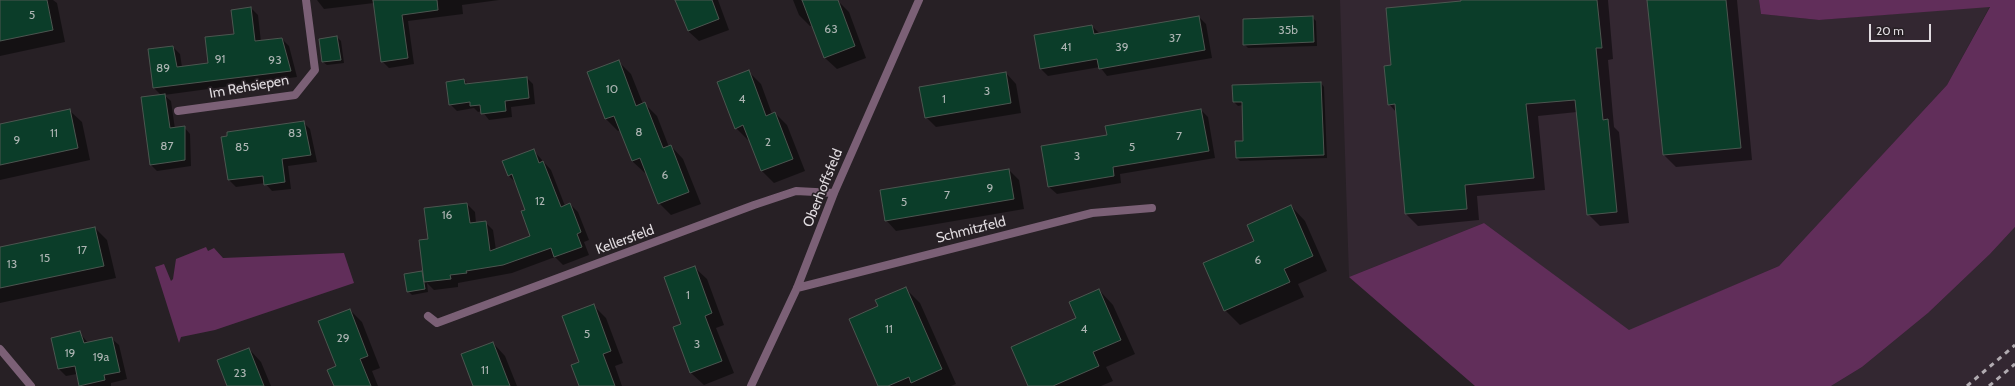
<!DOCTYPE html>
<style>
body{margin:0}
#map{position:relative;width:2015px;height:386px;overflow:hidden;background:#272025;font-family:Cabin,sans-serif}
canvas{display:block}
.scale{position:absolute;left:1869px;top:24px;width:62px;height:18px;box-sizing:border-box;border:2px solid #e1dce0;border-top:0;padding-left:5px;font-size:12px;line-height:14px;white-space:nowrap;color:#e1dce0;-webkit-text-stroke:3px #272025;paint-order:stroke}
</style>
<div id="map">
<canvas width="2015" height="386"></canvas>
<div class="scale">20 m</div>
</div>
<script>
const ctx = document.querySelector('canvas').getContext('2d');
ctx.lineJoin = 'round';
function fillPath(path, color) { ctx.fillStyle = color; ctx.fill(path, 'evenodd'); }
const toPath = rows => new Path2D(rows.map(r => 'M' + r).join(''));
function strokePath(path, color, width, dash) { ctx.strokeStyle = color; ctx.lineWidth = width; ctx.lineCap = dash ? 'butt' : 'round'; ctx.setLineDash(dash || []); ctx.stroke(path); }
function write(font, color, halo, rows, align = 'center') {
  ctx.font = font + ' Cabin,sans-serif'; ctx.lineWidth = 3.5; ctx.setLineDash([]); ctx.textBaseline = 'middle'; ctx.strokeStyle = halo; ctx.fillStyle = color; for (const [text, x, y, turn = 0] of rows) {
    ctx.save(); ctx.translate(x, y); ctx.rotate((+turn || 0) * Math.PI / 180); ctx.textAlign = isNaN(turn) ? turn : align; if (halo) ctx.strokeText(text, 0, 0); ctx.fillText(text, 0, 0); ctx.restore();
  }
}
fillPath(toPath([
 [1340,0,1759,0,1761,14,1819,20,1990,6,1947,85,1779,266,1629,331,1484,223,1349,277],
 [2015,227,2015,386,1831,386,1862,367,1928,313,1990,254]
]), '#332731');
fillPath(toPath([
 [1759,0,2015,0,2015,227,1990,254,1928,313,1862,367,1831,386,1475,386,1349,277,1484,223,1629,330,1779,266,1947,85,1990,7,1819,20,1761,14],
 [206,247,208,251,214,248,223,258,344,253,354,283,215,330,181,337,179,343,155,267,164,264,171,281,173,279,176,259]
]), '#612e5a');
fillPath(toPath([
 [0,0,53,0,57,3,65,42,0,56],
 [317,0,499,0,462,5,463,14,408,21,414,64,389,68,382,61,374,3,324,9],
 [677,0,718,0,729,30,699,41,688,31],
 [793,0,837,0,849,12,866,58,837,69,825,58,813,26,810,26,799,15],
 [1462,0,1608,0,1613,59,1608,60,1614,127,1619,132,1629,223,1600,226,1588,214,1577,112,1538,116,1545,190,1477,196,1479,220,1418,226,1406,214,1396,112,1389,104,1392,66,1463,2],
 [1648,0,1737,0,1752,160,1676,167,1664,155],
 [251,8,258,15,261,42,282,39,289,46,297,77,164,95,171,101,175,129,184,127,190,134,191,166,157,171,151,165,161,95,154,88,149,50,173,47,180,54,182,67,209,64,235,34],
 [1199,17,1206,24,1212,58,1107,76,1100,67,1048,76,1041,69,1092,26,1099,33],
 [1312,17,1316,21,1317,46,1248,48,1244,44],
 [337,37,341,41,344,63,327,65,323,62],
 [619,62,631,74,643,104,645,104,657,116,669,147,671,146,683,159,701,204,671,215,659,203,647,172,645,173,632,161,621,130,618,131,606,119],
 [748,71,761,84,772,114,775,113,787,125,805,171,774,183,762,171,750,140,748,140,736,128],
 [1006,73,1016,84,1021,113,936,127,926,117],
 [527,78,533,84,535,104,511,107,512,117,489,120,482,111,478,112,474,108,457,111,450,104,464,80,469,85],
 [1321,83,1324,87,1327,158,1240,161,1237,158,1244,142,1243,105,1238,106,1234,102],
 [69,110,82,122,90,160,0,180,0,125],
 [1201,110,1208,117,1215,158,1120,174,1121,183,1057,194,1049,187,1042,147,1108,136],
 [303,122,310,129,317,162,288,166,291,189,272,191,265,183,236,187,229,180,222,138],
 [533,150,551,170,565,206,570,204,578,212,589,240,584,242,589,255,563,265,555,257,512,273,458,283,458,287,434,290,427,283,428,292,412,295,408,291,422,272,424,275,429,240,467,204,475,212,476,223,485,222,493,230,496,250,532,237,526,210,516,183,508,175],
 [1009,170,1019,180,1024,209,896,231,886,220],
 [1291,206,1305,221,1327,271,1298,284,1304,297,1240,325,1225,310,1255,242],
 [95,228,107,240,116,278,0,303,0,248],
 [694,267,707,279,724,325,716,328,734,373,704,385,691,373,674,328,682,324],
 [905,288,920,303,956,384,951,386,879,386,879,307],
 [1099,290,1113,305,1135,354,1106,367,1113,381,1101,386,1030,386],
 [594,306,606,318,623,363,615,366,622,386,580,386,581,363],
 [350,310,362,322,380,368,372,371,378,386,335,386],
 [79,332,88,343,111,338,119,345,127,379,111,383,111,386,81,386,77,374,66,376,59,369,52,338],
 [493,343,505,356,517,386,474,386],
 [249,349,261,362,271,386,228,386]
]), '#0007');
const building = toPath([
 [0,0,47,0,53,30,0,41,0,0],
 [373,0,437,0,438,10,402,15,408,58,381,62,373,0],
 [675,0,712,0,719,19,688,31,675,0],
 [802,0,838,0,855,46,824,58,802,0],
 [1461,0,1597,0,1602,48,1596,48,1603,120,1608,119,1617,212,1587,215,1575,100,1526,104,1534,178,1465,185,1467,209,1405,214,1395,104,1388,105,1384,66,1391,65,1386,8,1461,1,1461,0],
 [1647,0,1726,0,1741,148,1663,155,1647,0],
 [251,7,255,41,282,38,291,71,153,88,148,49,173,46,177,67,208,63,205,37,234,34,231,10,251,7],
 [1199,16,1205,50,1099,69,1097,59,1040,69,1034,35,1092,25,1094,34,1199,16],
 [1313,16,1314,42,1243,45,1243,19,1313,16],
 [337,36,341,60,322,62,319,39,337,36],
 [619,60,636,106,645,102,663,148,671,145,689,192,658,204,640,158,632,161,614,116,605,119,587,72,619,60],
 [749,70,766,116,775,112,793,159,761,171,743,125,735,129,717,82,749,70],
 [1006,72,1011,103,925,118,919,87,1006,72],
 [527,77,529,98,505,101,506,111,481,114,480,105,470,106,470,102,449,105,446,82,464,79,465,84,527,77],
 [1321,82,1324,155,1236,158,1235,141,1243,141,1242,102,1233,102,1232,85,1321,82],
 [165,94,170,128,185,126,185,160,150,165,141,97,165,94],
 [70,109,78,148,0,165,0,124,70,109],
 [1201,109,1209,151,1113,167,1114,176,1048,187,1041,146,1107,135,1105,126,1201,109],
 [304,121,311,155,282,159,285,182,264,185,263,176,228,180,221,137,227,136,227,132,304,121],
 [534,149,539,163,543,161,561,207,570,203,581,232,577,234,582,247,554,257,551,248,503,265,466,271,467,273,450,275,451,279,424,282,419,240,428,239,424,208,467,203,470,223,486,221,490,251,530,236,521,211,525,210,512,174,508,176,502,161,534,149],
 [1009,169,1014,199,885,221,880,190,1009,169],
 [1291,205,1313,256,1284,269,1290,282,1224,311,1203,263,1254,241,1247,225,1291,205],
 [95,227,104,266,0,288,0,247,95,227],
 [695,266,712,313,705,316,722,361,690,373,673,327,681,324,664,277,695,266],
 [422,271,425,289,407,292,404,274,422,271],
 [906,287,942,369,911,383,909,377,888,386,878,386,849,319,878,306,875,300,906,287],
 [1099,289,1121,340,1093,352,1099,366,1053,386,1028,386,1011,347,1076,318,1069,302,1099,289],
 [594,304,611,351,603,354,615,386,579,386,571,365,579,362,562,316,594,304],
 [350,309,368,356,360,359,371,386,334,386,327,370,336,366,318,321,350,309],
 [80,331,84,343,112,337,120,372,104,375,105,380,79,386,75,366,58,369,51,338,80,331],
 [493,342,510,386,473,386,461,354,493,342],
 [249,348,264,386,227,386,217,360,249,348]
]);
fillPath(building, '#0b3d29');
strokePath(building, '#4c5650', 1);
strokePath(toPath([
 [178,111,295,95,315,70,306,0],
 [797,288,1092,213,1152,208],
 [428,316,437,323,754,205,796,191,834,193],
 [0,349,31,386],
 [751,386,797,288,834,193,919,0]
]), '#7b6076', 8);
strokePath(toPath([
 [1967,386,2015,345],
 [1989,386,2015,364]
]), '#b1abb0', 3, [5, 5]);
write('12px', '#acb4b2', null, [
 ["5",32,15],
 ["63",831,29],
 ["35b",1288,30],
 ["37",1175,38],
 ["41",1066,47],
 ["39",1122,47],
 ["91",220,59],
 ["93",275,60],
 ["89",163,68],
 ["10",612,89],
 ["3",987,91],
 ["4",742,99],
 ["1",944,99],
 ["8",639,132],
 ["11",54,133],
 ["83",295,133],
 ["7",1179,136],
 ["9",17,140],
 ["2",768,142],
 ["87",167,146],
 ["85",242,147],
 ["5",1132,147],
 ["3",1077,156],
 ["6",665,175],
 ["9",990,188],
 ["7",947,195],
 ["12",540,201],
 ["5",904,202],
 ["16",447,215],
 ["17",82,250],
 ["15",45,258],
 ["6",1258,260],
 ["13",12,264],
 ["1",688,295],
 ["11",889,329],
 ["4",1084,329],
 ["5",587,334],
 ["29",343,338],
 ["3",697,344],
 ["19",70,353],
 ["19a",101,357],
 ["11",485,370],
 ["23",240,373]
]);
write('14px', '#e1dce0', '#272025', [
 ["Im Rehsiepen",249,87,-10],
 ["Oberhoffsfeld",823,188,-68],
 ["Schmitzfeld",971,230,-14],
 ["Kellersfeld",625,240,-20]
]);
</script>
